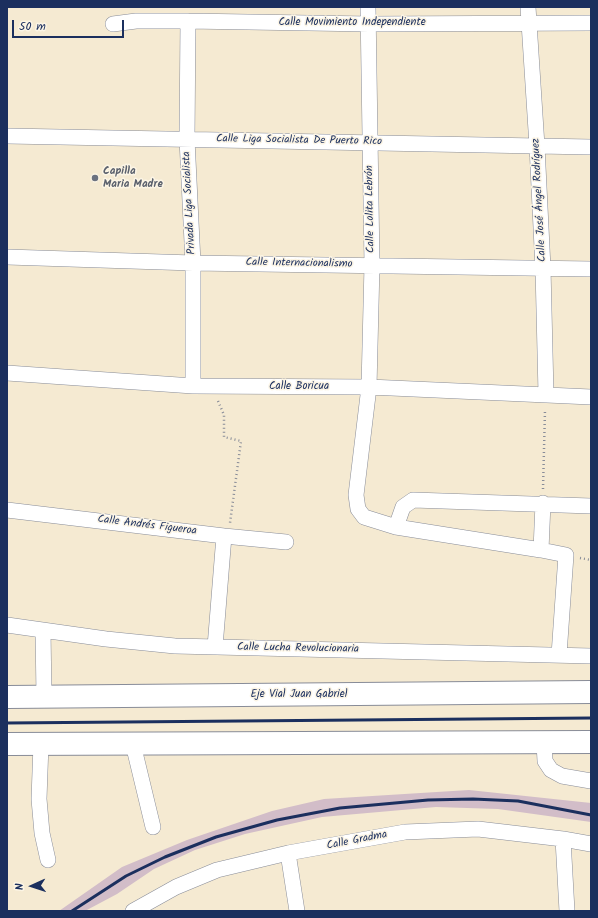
<!DOCTYPE html>
<meta charset="utf-8">
<style>
body{margin:0}
#map{position:relative;width:598px;height:918px;overflow:hidden;background:#f5ead2;font-family:Kalam,sans-serif}
canvas{display:block}
.frame{position:absolute;inset:0;border:8px solid #1b2f5e;pointer-events:none}
.north{position:absolute;left:12px;top:866px;width:40px;height:40px;-webkit-text-stroke:3px #fcf5e5;paint-order:stroke;rotate:267deg;font-size:11px;font-weight:700;line-height:16px;text-align:center;color:#1b2f5e}
.north::after{content:'';display:block;margin:auto;width:14px;height:18px;background:#1b2f5e;clip-path:polygon(50% 0,100% 100%,50% 72%,0 100%)}
.scale{position:absolute;left:12px;top:20px;width:112px;height:18px;box-sizing:border-box;border:2px solid #1b2f5e;border-top:0;padding-left:5px;font-size:12px;line-height:14px;white-space:nowrap;color:#1b2f5e;-webkit-text-stroke:3px #fcf5e5;paint-order:stroke}
</style>
<div id="map">
<canvas width="598" height="918"></canvas>
<div class="frame"></div>
<div class="north">N</div>
<div class="scale">50 m</div>
</div>
<script>
const ctx = document.querySelector('canvas').getContext('2d');
ctx.lineJoin = 'round';
function fillPath(path, color) { ctx.fillStyle = color; ctx.fill(path, 'evenodd'); }
const toPath = rows => new Path2D(rows.map(r => 'M' + r).join(''));
function strokePath(path, color, width, dash) { ctx.strokeStyle = color; ctx.lineWidth = width; ctx.lineCap = dash ? 'butt' : 'round'; ctx.setLineDash(dash || []); ctx.stroke(path); }
function write(font, color, halo, rows, align = 'center') {
  ctx.font = font + ' Kalam,sans-serif'; ctx.lineWidth = 3; ctx.setLineDash([]); ctx.textBaseline = 'middle'; ctx.strokeStyle = halo; ctx.fillStyle = color; for (const [text, x, y, turn = 0] of rows) {
    ctx.save(); ctx.translate(x, y); ctx.rotate((+turn || 0) * Math.PI / 180); ctx.textAlign = isNaN(turn) ? turn : align; if (halo) ctx.strokeText(text, 0, 0); ctx.fillText(text, 0, 0); ctx.restore();
  }
}
fillPath(toPath([
 [469,790,591,803,591,822,498,809,436,807,322,817,245,834,195,850,154,869,117,894,85,911,59,911,122,867,187,840,272,811,324,799]
]), '#d2bdc8');
const street = toPath([
 [368,7,372,265,369,387,356,495,358,509,364,517,396,527,541,550,566,555,559,655],
 [528,7,537,146,543,268,546,394],
 [188,21,187,139,193,263,193,386],
 [113,24,136,21,188,21,369,24,591,23],
 [7,136,591,147],
 [7,257,193,263,591,269],
 [7,373,193,386,369,387,591,397],
 [7,510,224,536,286,542],
 [396,527,403,507,413,500,591,506],
 [541,550,543,503],
 [7,625,106,639,175,646,591,656],
 [43,630,44,696],
 [215,647,224,536],
 [544,743,545,761,551,770,562,776,591,781],
 [41,744,39,799,42,833,48,860],
 [133,744,153,827],
 [563,839,567,911],
 [288,853,297,911],
 [133,911,176,887,217,870,288,853,405,832,478,829,563,839,591,844]
]);
const primary = toPath([
 [7,697,591,692],
 [7,744,591,742]
]);
strokePath(street, '#888c98', 16);
strokePath(primary, '#888c98', 24);
strokePath(toPath([
 [218,401,224,415,224,437,241,441,230,523],
 [543,489,545,410],
 [580,558,591,560]
]), '#888c98', 2.5, [1, 3]);
strokePath(street, '#fff', 15);
strokePath(primary, '#fff', 22);
strokePath(toPath([
 [7,723,591,718],
 [72,911,126,876,165,857,216,837,277,820,340,808,428,800,473,799,518,801,591,815]
]), '#1b2f5e', 3);
for (const [x, y, r, color] of [
 [95,178,4,"#6b7280"]
]) { const dot = new Path2D(); dot.arc(x, y, r, 0, 2 * Math.PI); ctx.fillStyle = color; ctx.fill(dot); strokePath(dot, '#fcf5e5', 1.5); }
write('11px', '#1b2f5e', '#fcf5e5', [
 ["Calle Movimiento Independiente",352,23],
 ["Calle Liga Socialista De Puerto Rico",299,141,1],
 ["Calle José Ángel Rodríguez",540,200,-93],
 ["Privada Liga Socialista",190,203,-93],
 ["Calle Lolita Lebrón",371,209,-91],
 ["Calle Internacionalismo",299,264,1],
 ["Calle Boricua",299,387],
 ["Calle Andrés Figueroa",147,526,7],
 ["Calle Lucha Revolucionaria",298,649,1],
 ["Eje Vial Juan Gabriel",299,695],
 ["Calle Gradma",357,841,-11]
]);
write('bold 11px', '#5b616d', '#fcf5e5', [
 ["Capilla",103,172],
 ["Maria Madre",103,185]
], 'left');
</script>
